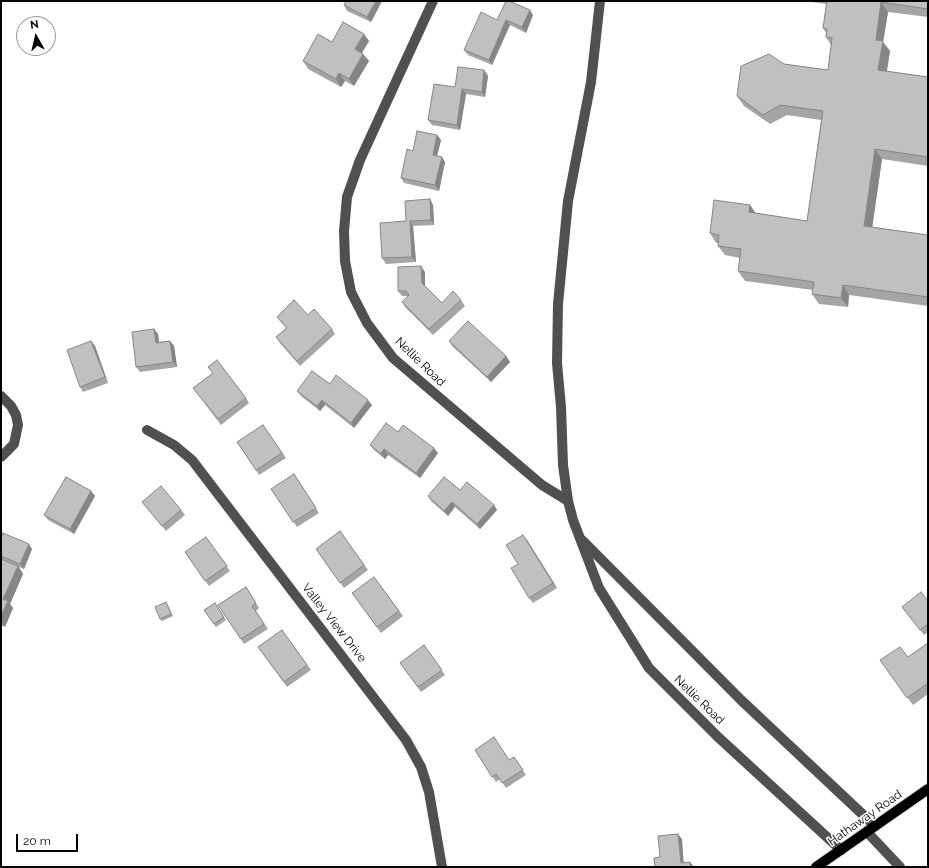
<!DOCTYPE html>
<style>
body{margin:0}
#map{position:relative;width:929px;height:868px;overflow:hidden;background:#fff;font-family:Raleway,sans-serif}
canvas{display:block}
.frame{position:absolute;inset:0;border:2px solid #000;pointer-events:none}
.north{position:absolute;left:16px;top:16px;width:40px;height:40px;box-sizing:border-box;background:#fff;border:1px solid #999;border-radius:50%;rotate:352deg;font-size:11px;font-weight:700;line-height:16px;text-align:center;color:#000}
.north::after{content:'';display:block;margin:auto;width:14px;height:18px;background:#000;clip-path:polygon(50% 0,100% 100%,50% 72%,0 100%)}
.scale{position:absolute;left:16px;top:834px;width:62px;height:18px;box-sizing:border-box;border:2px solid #000;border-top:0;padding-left:5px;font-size:12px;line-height:14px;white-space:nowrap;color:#000;-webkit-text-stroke:3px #fff;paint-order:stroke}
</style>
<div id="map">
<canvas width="929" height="868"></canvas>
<div class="frame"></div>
<div class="north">N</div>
<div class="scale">20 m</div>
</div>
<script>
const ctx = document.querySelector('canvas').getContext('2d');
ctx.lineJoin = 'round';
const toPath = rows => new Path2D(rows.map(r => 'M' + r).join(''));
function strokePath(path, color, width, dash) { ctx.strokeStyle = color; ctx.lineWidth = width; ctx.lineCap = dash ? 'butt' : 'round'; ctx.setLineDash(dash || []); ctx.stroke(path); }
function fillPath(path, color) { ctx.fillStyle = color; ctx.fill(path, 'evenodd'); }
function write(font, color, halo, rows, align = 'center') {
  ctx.font = font + ' Raleway,sans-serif'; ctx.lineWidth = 3; ctx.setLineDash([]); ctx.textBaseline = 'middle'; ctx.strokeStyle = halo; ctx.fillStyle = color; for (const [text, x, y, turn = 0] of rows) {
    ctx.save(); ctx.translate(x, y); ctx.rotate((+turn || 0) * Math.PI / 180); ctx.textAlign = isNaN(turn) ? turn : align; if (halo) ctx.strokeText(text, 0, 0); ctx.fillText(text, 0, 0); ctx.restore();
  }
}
const major = toPath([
 [816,867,928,789]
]);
strokePath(major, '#dbdbdb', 12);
strokePath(toPath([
 [433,1,360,160,347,197,344,231,345,261,351,292,367,323,393,358,542,485,568,501],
 [600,1,591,82,568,201,558,304,557,363,561,407,563,465,568,501,573,520,599,588,649,668,718,737,841,850],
 [1,396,11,406,16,415,18,425,14,444,1,457],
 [147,430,174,445,192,460,406,740,421,767,429,792,442,867],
 [582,540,741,700,875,826],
 [867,832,900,867]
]), '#505050', 10);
strokePath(major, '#000', 10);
fillPath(toPath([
 [346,1,382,1,371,22,347,11,344,5],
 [805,1,928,1,928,17,888,12,883,42,890,51,887,71,928,77,928,166,882,159,872,227,928,235,928,306,849,295,848,307,819,304,812,294,813,290,745,281,738,271,740,258,725,255,718,246,718,243,716,243,710,233,750,205,755,213,807,221,821,120,787,115,770,124,744,106,737,96,784,64,828,70,831,45,826,37,826,33,823,28,826,4],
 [533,15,526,33,510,25,492,65,468,55,464,50,497,20],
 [364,34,369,41,362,53,369,61,354,86,345,81,341,87,308,69,303,61,332,42],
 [484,70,488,76,485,97,466,94,460,130,432,125,428,120,455,87],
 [437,135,441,140,437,156,445,162,439,191,404,183,401,178,413,151],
 [430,199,433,205,434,225,413,226,416,262,386,264,382,258,406,221],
 [425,272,425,287,442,303,461,300,465,306,433,335,405,307,402,302,408,296,402,296,398,291],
 [308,315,332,329,335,334,300,366,280,343,276,337,286,328,277,317],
 [154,329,158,334,159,342,170,341,174,346,177,367,140,372,136,367],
 [91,341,95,346,108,383,83,392,80,387],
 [449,341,506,356,510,362,491,382,452,346],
 [208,367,246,398,249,403,221,425,193,388,213,373],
 [330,384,372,405,354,428,325,405,320,411,301,396,297,391],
 [263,425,286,458,259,475,237,442],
 [398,432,438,453,420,478,388,455,385,459,374,450,370,445],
 [294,474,319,513,297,527,271,489],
 [460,490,494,505,497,510,480,529,455,507,448,516,431,501,428,496],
 [91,491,95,496,74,534,48,520,44,515],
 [142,502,181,510,185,515,166,531],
 [340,531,368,570,344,588,316,549],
 [206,537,230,571,209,586,185,552],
 [1,539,32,549,24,569,19,567,23,574,10,604,13,608,5,627,1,625],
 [527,540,557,588,533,603,529,598,518,564],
 [374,577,403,616,381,633,352,593],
 [246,587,259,608,256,611,268,629,244,644,218,605],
 [928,601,928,632,924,635,902,607],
 [215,603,226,620,216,627,204,610],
 [168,605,173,616,162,621,160,619],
 [282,630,311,670,287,687,258,647],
 [928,643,928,694,913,705,880,660,908,657],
 [424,645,445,675,421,692,400,663],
 [475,750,509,760,514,757,526,775,506,788,500,779,496,782]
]), '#a5a5a5');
fillPath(toPath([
 [376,1,382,1,371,22,367,17],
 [881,2,888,12,883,42,890,51,885,80,878,70,876,40],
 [530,10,533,15,526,33,522,27],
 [506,20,510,25,492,65,489,60],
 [364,34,369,41,360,56,355,49],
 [363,54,369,61,354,86,349,79],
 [484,70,488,76,485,97,482,92],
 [339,73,345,81,341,87,336,79],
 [462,89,466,94,460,130,457,125],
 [437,135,441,140,436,160,433,155],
 [875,149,882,159,871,236,864,226],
 [442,157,445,162,439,191,435,185],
 [430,199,433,205,434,225,431,220],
 [750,205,757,215,749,212],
 [410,221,413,226,416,262,412,257],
 [421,266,425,272,425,288,422,283],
 [843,285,849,295,848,307,841,298],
 [154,329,158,334,160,348,156,343],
 [91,341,95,346,108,383,105,377],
 [170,341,174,346,177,367,173,362],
 [506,356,510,362,491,382,487,377],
 [322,400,325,405,320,411,317,406],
 [368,400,372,405,354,428,351,423],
 [434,448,438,453,420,478,416,473],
 [384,449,388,455,385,459,381,454],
 [91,491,95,496,74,534,70,529],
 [452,502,455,507,448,516,444,511],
 [494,505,497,510,480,529,477,524],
 [523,535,527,540,557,588,553,583],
 [29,544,32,549,24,569,20,564],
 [18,566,23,574,10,604,13,608,5,627,1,621,1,616,3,599],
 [678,834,682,839,684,867,681,863],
 [690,862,694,867,690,867]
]), '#868686');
const building = toPath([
 [346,1,376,1,367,17,344,5,346,1],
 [506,1,509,1,530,10,522,27,506,20,489,60,464,50,481,12,497,20,506,1],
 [827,1,928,1,928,9,881,2,876,40,883,41,878,70,928,77,928,157,875,149,864,226,928,235,928,297,843,285,841,298,812,294,814,282,738,271,741,249,718,246,719,235,710,233,714,200,750,205,749,212,807,221,823,111,780,105,763,115,737,96,741,66,769,54,784,64,828,70,832,38,826,37,827,29,823,28,827,1],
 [343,22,364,34,355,49,363,54,349,79,339,73,336,79,303,61,318,34,332,42,343,22],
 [458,67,484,70,482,92,462,89,457,125,428,120,434,84,455,87,458,67],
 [417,131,437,135,433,155,442,157,435,185,401,178,407,149,413,151,417,131],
 [430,199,431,220,410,221,412,257,382,258,380,223,406,221,405,201,430,199],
 [421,266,422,283,442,303,453,291,461,300,429,329,402,302,409,295,406,291,398,291,398,267,421,266],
 [294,300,308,315,314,309,332,329,297,361,276,337,287,328,277,317,294,300],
 [468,321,506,356,487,377,449,341,468,321],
 [154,329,156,343,170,341,173,362,136,367,132,332,154,329],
 [91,341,105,377,80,387,67,350,91,341],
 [217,360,246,398,218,419,193,388,213,373,208,367,217,360],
 [312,371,330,384,336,375,368,400,351,423,322,400,317,406,297,391,312,371],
 [386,423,398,432,403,425,434,448,416,473,384,449,381,454,370,445,386,423],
 [263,425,282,453,256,470,237,442,263,425],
 [294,474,316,508,293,522,271,489,294,474],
 [66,477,91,491,70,529,44,515,66,477],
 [444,477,460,490,467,482,494,505,477,524,452,502,444,511,428,496,444,477],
 [161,486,181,510,162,526,142,502,161,486],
 [340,531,364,565,340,583,316,549,340,531],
 [3,533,29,544,20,564,1,556,1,539,3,533],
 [523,535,553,583,529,598,511,568,518,564,506,545,523,535],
 [206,537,227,566,205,581,185,552,206,537],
 [1,559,18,566,3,599,8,601,1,616,1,559],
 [374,577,399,611,377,627,352,593,374,577],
 [246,587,256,603,252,606,264,624,241,639,218,605,246,587],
 [921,592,928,601,928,624,920,630,902,607,921,592],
 [166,602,171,614,160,619,155,607,166,602],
 [215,603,224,617,214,624,204,610,215,603],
 [282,630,307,665,284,682,258,647,282,630],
 [928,643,928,683,907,698,880,660,900,647,908,657,928,643],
 [424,645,442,670,418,687,400,663,424,645],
 [494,737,509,760,514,757,523,770,502,783,496,774,492,777,475,750,494,737],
 [678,834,681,863,690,862,690,867,655,867,654,858,660,857,658,836,678,834]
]);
fillPath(building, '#c0c0c0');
strokePath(building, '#868686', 1);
write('12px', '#000', '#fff', [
 ["Nellie Road",420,362,44],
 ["Valley View Drive",334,623,52],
 ["Nellie Road",699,700,44],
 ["Hathaway Road",865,818,-35]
]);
</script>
